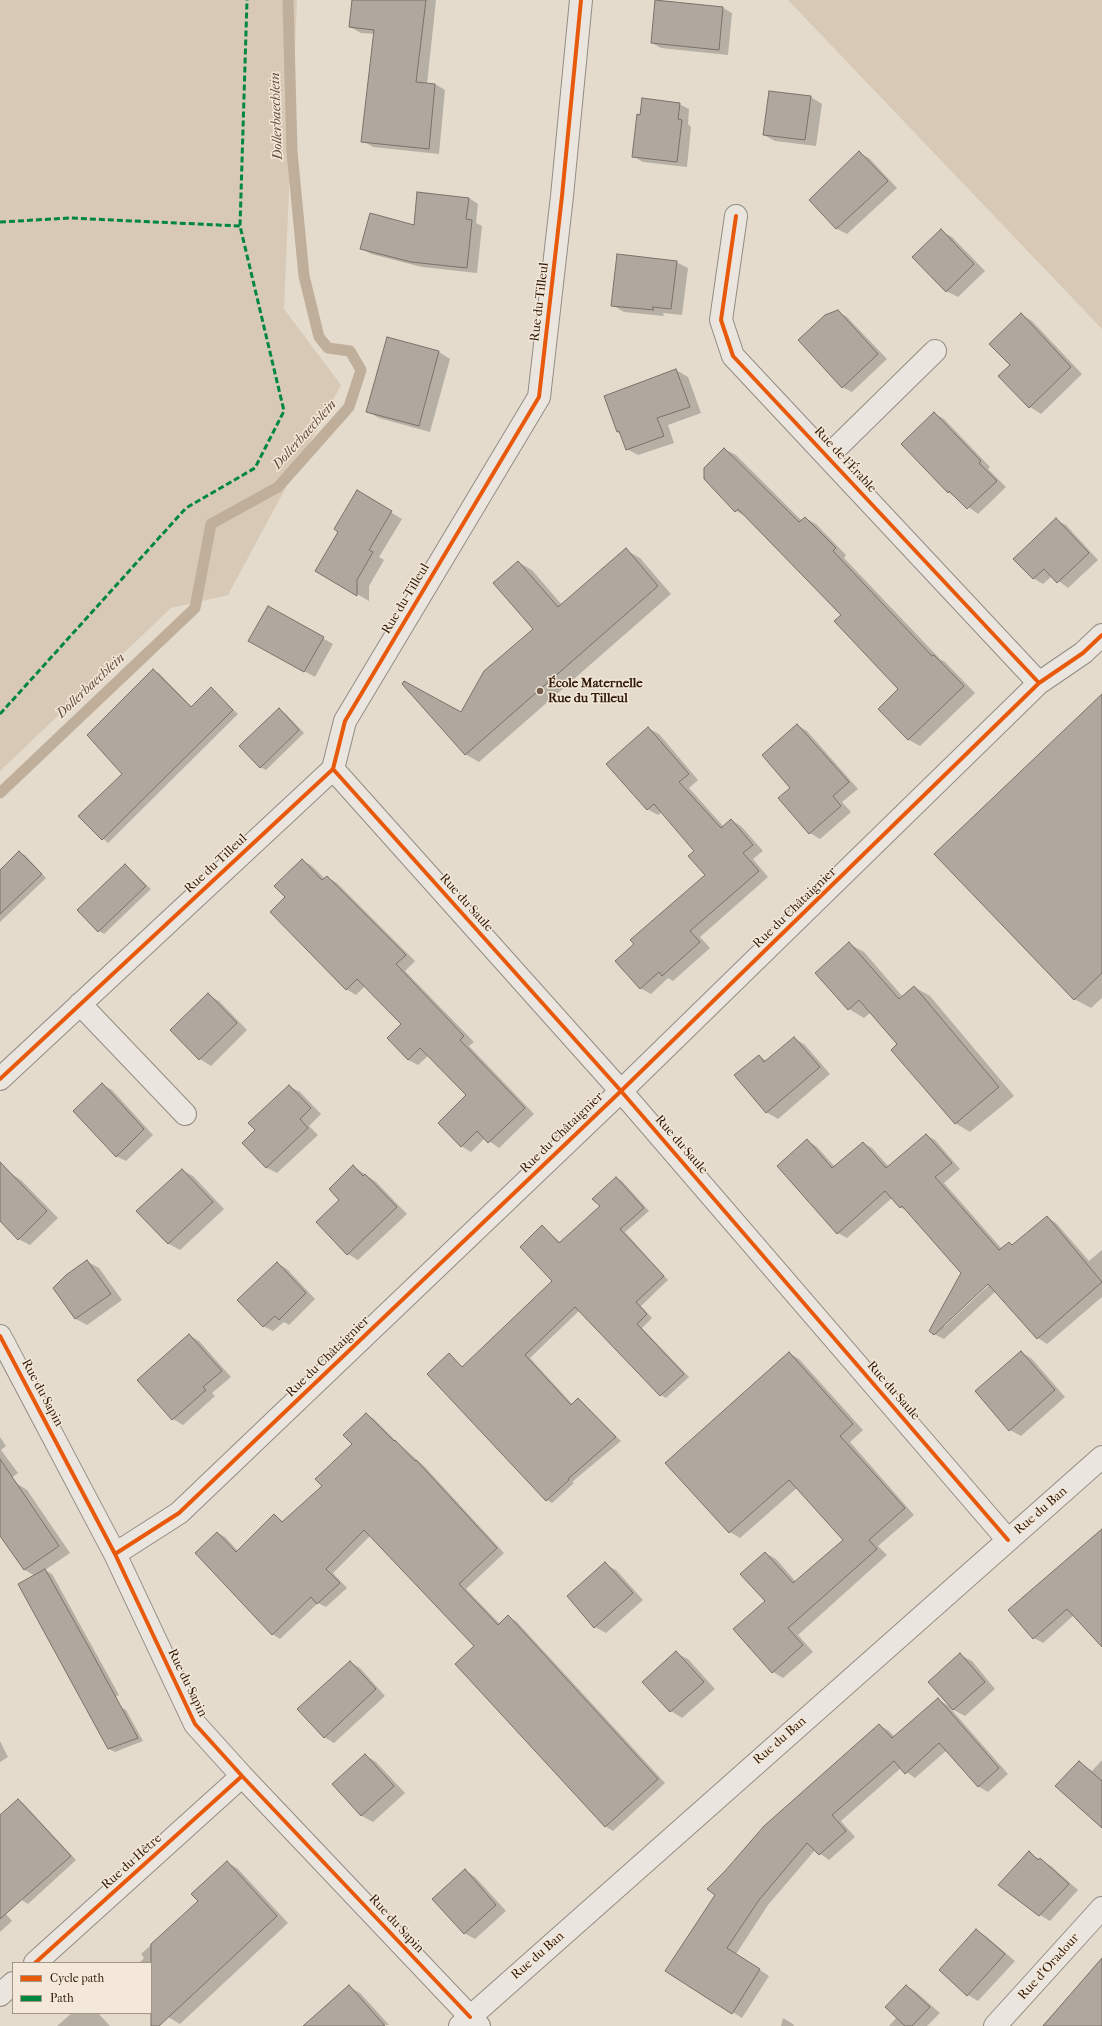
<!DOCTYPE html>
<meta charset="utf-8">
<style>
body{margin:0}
#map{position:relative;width:1102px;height:2026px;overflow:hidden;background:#e4dbcd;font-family:"IM FELL French Canon",serif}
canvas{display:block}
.legend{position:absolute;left:12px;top:1962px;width:140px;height:52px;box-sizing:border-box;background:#f3e8d9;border:1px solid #a59585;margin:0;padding:5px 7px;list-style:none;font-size:12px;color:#311907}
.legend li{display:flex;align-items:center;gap:8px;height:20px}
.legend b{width:20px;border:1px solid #a59585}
</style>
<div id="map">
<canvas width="1102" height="2026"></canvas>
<ul class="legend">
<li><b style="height:5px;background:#e8590c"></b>Cycle path</li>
<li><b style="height:5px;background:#00873e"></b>Path</li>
</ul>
</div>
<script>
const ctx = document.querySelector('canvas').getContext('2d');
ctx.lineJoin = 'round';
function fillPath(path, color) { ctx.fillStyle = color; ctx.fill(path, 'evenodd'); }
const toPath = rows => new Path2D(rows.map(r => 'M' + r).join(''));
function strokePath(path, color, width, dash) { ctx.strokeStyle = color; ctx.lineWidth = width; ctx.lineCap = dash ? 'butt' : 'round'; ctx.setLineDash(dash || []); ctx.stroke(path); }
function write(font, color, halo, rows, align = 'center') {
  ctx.font = font + ' "IM FELL French Canon",serif'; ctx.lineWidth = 3; ctx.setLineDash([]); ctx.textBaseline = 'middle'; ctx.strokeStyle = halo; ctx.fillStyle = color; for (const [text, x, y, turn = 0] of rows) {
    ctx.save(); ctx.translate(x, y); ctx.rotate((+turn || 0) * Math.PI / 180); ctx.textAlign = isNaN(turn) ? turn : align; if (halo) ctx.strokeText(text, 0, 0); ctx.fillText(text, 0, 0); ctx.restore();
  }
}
fillPath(toPath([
 [0,0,297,0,284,309,341,385,228,595,171,608,0,771],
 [788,0,1102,0,1102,329]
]), '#d7c9b6');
fillPath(toPath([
 [353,0,436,0,427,84,435,84,445,90,439,154,373,147,363,141,374,34,361,33,350,27],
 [723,8,732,13,728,55,661,48,652,43],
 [811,97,822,104,816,146,775,141,764,135],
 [679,104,689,109,688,124,691,127,687,167,643,162,633,156,641,116],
 [859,153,869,158,897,188,847,234,837,229,810,200],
 [469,198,478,204,476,223,482,226,477,273,422,267,371,254,361,248,414,227],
 [941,231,952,237,985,271,958,297,946,291],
 [676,262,688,268,682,315,663,313,664,316,624,312,612,305],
 [837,311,847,317,887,359,852,392,842,387],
 [1021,314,1032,321,1082,374,1041,414,1030,407,999,376,1011,365],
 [387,338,439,352,450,359,430,432,379,418,367,411],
 [676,370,688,377,701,413,668,425,674,443,638,455,627,449,621,434,617,432],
 [934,413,944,419,990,467,988,469,1006,487,978,514,948,492],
 [724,449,736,455,802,521,805,518,816,524,846,555,844,558,940,659,945,662,975,693,920,746,909,740,879,709,899,689,842,615,747,517,736,511],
 [357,492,402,519,379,557,384,560,369,586,369,601,316,570,339,531],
 [1056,520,1066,525,1098,560,1068,588,1052,576,1043,584,1033,578],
 [626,550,640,558,671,594,479,762,465,754,462,714,534,629,518,562,532,570,562,605],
 [268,607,333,644,315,677,249,641],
 [153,670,159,673,192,707,211,689,238,714,108,843,80,816,124,774],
 [1102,695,1102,998,1091,1008,1074,999],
 [279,710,285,713,304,733,266,770,260,767],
 [797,725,807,731,858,789,842,802,851,812,820,839,810,833,779,798,791,788],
 [648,728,659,734,698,780,689,788,724,827,731,820,741,826,763,851,753,859,768,877,700,937,710,948,673,981,668,978,651,994,640,988,706,875,696,851,662,812,658,815,647,809],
 [19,852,25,855,46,878,0,922,0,871],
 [302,860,312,866,325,879,327,877,337,883,415,961,405,971,474,1042,469,1046,534,1114,499,1148,485,1138,471,1152,461,1146,468,1095,429,1055,418,1065,408,1060,403,1024,365,986,356,995,346,989,287,897],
 [125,865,151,889,104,934,99,931],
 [849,944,864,952,903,997,914,987,930,996,1014,1096,970,1132,955,1123,898,1044,871,1012,864,1018,849,1009],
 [208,995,219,1001,247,1030,211,1066,200,1059],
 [794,1038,805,1045,830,1074,778,1119,766,1112,759,1056,767,1061],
 [102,1084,112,1090,153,1135,126,1161,116,1156],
 [289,1086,300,1092,321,1114,309,1126,318,1135,277,1173,267,1168,244,1143,257,1130],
 [926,1135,935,1140,960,1169,944,1183,1002,1249,1013,1246,1047,1217,1056,1223,1089,1261,1102,1250,1102,1297,1047,1344,1038,1338,996,1291,944,1339,934,1334,963,1273,909,1212,900,1207,892,1198,847,1238,838,1233,807,1141,816,1146,835,1167,863,1143,872,1148,889,1167],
 [991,1280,993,1281,944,1327,945,1323],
 [353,1166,376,1182,407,1214,358,1260,348,1254,317,1222,340,1200],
 [182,1170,193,1176,224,1209,180,1250,169,1244,138,1211],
 [10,1173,21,1180,58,1218,30,1245,18,1239,0,1220,0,1183],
 [617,1178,622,1181,649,1211,625,1232,668,1280,641,1306,652,1318,642,1328,689,1377,666,1398,661,1395,580,1310,530,1358,573,1405,578,1399,583,1403,621,1441,572,1482,574,1483,552,1503,547,1500,449,1355,463,1367,553,1281,542,1226,561,1243,601,1206],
 [88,1262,99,1268,122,1300,87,1325,76,1319],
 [277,1263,287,1269,315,1299,289,1325,284,1322,273,1331,263,1326],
 [189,1335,199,1341,231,1377,212,1393,215,1396,183,1425,173,1419],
 [1021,1352,1032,1359,1065,1397,1021,1436,1010,1430],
 [789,1353,799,1359,863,1430,850,1442,914,1515,878,1546,887,1555,798,1635,813,1652,783,1678,773,1672,767,1601,765,1553,776,1559,796,1582,845,1540,797,1488,740,1538,730,1532,666,1463],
 [367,1414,374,1419,398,1443,424,1466,504,1553,466,1589,500,1624,508,1617,516,1621,665,1783,613,1831,605,1826,475,1646,370,1536,333,1573,347,1588,326,1607,318,1603,280,1639,272,1634,218,1533,225,1537,238,1551,274,1515,284,1522,323,1486,353,1444],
 [0,1437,6,1446,1,1450,18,1473,0,1486],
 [16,1483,27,1490,70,1553,45,1570,52,1574,119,1695,93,1709,35,1576,25,1570,0,1534,0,1494],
 [1102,1530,1102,1645,1074,1615,1043,1643,1034,1638],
 [605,1564,616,1570,643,1600,606,1633,595,1627],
 [676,1653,688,1659,715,1689,682,1718,671,1711,644,1682],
 [960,1655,972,1661,995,1689,965,1716,950,1708,1008,1774,988,1792,978,1786,947,1750,915,1778,901,1768,841,1821,855,1837,829,1860,815,1850,768,1905,736,1954,769,1976,742,2018,667,1971,879,1725,889,1731,895,1737,938,1699,950,1707],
 [350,1662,360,1668,385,1696,334,1743,324,1737],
 [121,1707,126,1710,143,1741,115,1752,109,1749,98,1728],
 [0,1741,8,1757,0,1762],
 [365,1755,376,1762,405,1793,373,1822,362,1816,333,1784],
 [1102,1760,1102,1826,1079,1762,1092,1771],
 [18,1800,23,1803,76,1860,28,1904,23,1901,0,1856,0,1816],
 [1029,1853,1051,1866,1078,1890,1050,1921,1040,1915],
 [227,1862,238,1869,288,1923,180,2024,168,2017,151,1999,151,1963,139,1963,144,1958,141,1954,199,1902],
 [465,1870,475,1877,506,1911,475,1939,464,1933],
 [0,1907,12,1921,0,1932],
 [976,1930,987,1937,1015,1961,978,2001,968,1995],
 [1102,1959,1102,2026,1042,2026],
 [907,1986,916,1992,940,2013,927,2026,889,2026,897,2017],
 [349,1987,360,1993,389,2025,305,2026],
 [72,2013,98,2013,110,2026,57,2026],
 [783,2018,793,2024,794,2026,781,2026]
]), '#0003');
strokePath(toPath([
 [0,793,195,608,211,524,278,487,349,407,361,370,350,351,328,348,319,337,304,276,292,152,288,0]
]), '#beae9a', 11);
const building = toPath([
 [352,0,426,0,416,82,435,84,429,149,361,142,374,30,349,27,352,0],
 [655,0,723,7,719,50,651,43,655,0],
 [769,91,811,96,805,140,763,135,769,91],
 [642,98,680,103,678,119,682,120,677,162,632,157,637,114,640,115,642,98],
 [859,151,888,181,836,229,809,200,859,151],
 [417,192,469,198,466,219,472,220,467,268,411,262,360,249,370,213,414,225,417,192],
 [941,229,974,264,946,292,912,257,941,229],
 [617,254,677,261,671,309,652,307,654,310,611,306,617,254],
 [838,310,878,354,842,388,798,340,825,315,838,310],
 [1021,313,1071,367,1029,408,998,376,1010,365,989,344,1021,313],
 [387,337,439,351,419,426,366,412,387,337],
 [676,369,690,407,657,418,664,436,626,450,619,431,617,432,604,396,676,369],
 [934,412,981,461,979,463,997,481,967,509,949,491,948,493,901,444,934,412],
 [724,448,799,522,805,517,836,548,833,551,932,656,934,655,964,686,908,740,878,709,898,689,834,621,841,615,738,509,735,512,704,479,704,468,724,448],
 [357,490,392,511,369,550,373,552,357,580,357,596,315,571,338,532,334,529,357,490],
 [1056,518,1089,553,1057,583,1044,569,1033,579,1013,559,1056,518],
 [626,548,658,586,465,755,402,684,404,681,461,712,484,671,533,629,493,583,518,561,558,607,626,548],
 [268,606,324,637,304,672,248,641,268,606],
 [153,669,191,707,211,687,233,710,102,840,78,816,122,774,87,735,153,669],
 [1102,694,1102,973,1074,1000,934,854,1102,694],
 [279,708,299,730,260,768,239,746,279,708],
 [797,724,849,782,833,796,841,806,809,834,778,798,790,788,762,755,797,724],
 [648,727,689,774,679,782,721,828,731,819,753,845,743,853,759,871,690,931,700,942,662,976,659,972,640,989,615,961,634,944,630,940,705,875,688,856,694,851,654,804,647,810,606,764,648,727],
 [19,851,42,874,0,914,0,870,19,851],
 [302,859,322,880,327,876,406,955,396,964,464,1036,460,1040,525,1108,488,1143,477,1131,461,1147,438,1123,466,1095,420,1048,408,1060,387,1038,401,1024,357,979,346,990,270,912,285,897,274,886,302,859],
 [125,864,146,886,98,932,77,910,125,864],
 [849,942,899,999,914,986,999,1087,955,1124,891,1050,897,1044,859,1000,848,1010,815,973,849,942],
 [208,993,237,1023,199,1060,170,1030,208,993],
 [794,1037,820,1067,766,1113,734,1075,759,1055,764,1062,794,1037],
 [102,1083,144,1129,116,1157,73,1111,102,1083],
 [289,1085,311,1108,300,1119,308,1128,266,1168,242,1143,255,1130,248,1123,289,1085],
 [926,1134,952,1163,935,1177,999,1250,1009,1242,1012,1245,1047,1216,1102,1282,1037,1339,988,1284,934,1335,929,1331,961,1273,902,1206,900,1208,885,1191,837,1234,777,1166,807,1139,832,1168,863,1142,886,1168,926,1134],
 [0,1162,47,1211,18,1240,0,1221,0,1162],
 [353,1165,363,1176,365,1174,397,1207,347,1255,316,1222,339,1200,329,1189,353,1165],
 [182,1169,213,1202,168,1244,136,1211,182,1169],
 [616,1177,644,1208,620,1229,664,1276,636,1302,647,1314,637,1324,684,1374,660,1396,575,1307,525,1355,571,1405,578,1398,616,1437,568,1479,569,1480,546,1501,427,1374,449,1353,462,1367,552,1281,520,1247,542,1225,559,1243,600,1206,592,1199,616,1177],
 [87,1260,111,1294,75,1319,53,1288,66,1275,87,1260],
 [277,1262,306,1293,279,1320,275,1316,263,1327,237,1300,277,1262],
 [189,1334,222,1371,203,1387,206,1390,172,1420,137,1380,189,1334],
 [1021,1351,1055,1390,1009,1431,975,1391,1021,1351],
 [789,1352,853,1424,840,1436,905,1508,869,1540,877,1549,788,1628,803,1645,772,1673,733,1629,765,1601,740,1574,765,1552,793,1583,843,1540,789,1480,729,1533,665,1463,789,1352],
 [366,1413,394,1441,395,1440,415,1461,416,1460,497,1548,459,1584,498,1625,508,1615,658,1779,605,1827,455,1664,474,1646,364,1530,326,1569,340,1583,317,1604,311,1597,272,1635,195,1553,217,1532,236,1552,274,1514,282,1522,322,1486,315,1479,352,1444,343,1435,366,1413],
 [0,1459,59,1546,24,1570,0,1536,0,1459],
 [1102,1529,1102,1647,1067,1609,1033,1639,1008,1610,1102,1529],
 [605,1562,633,1593,594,1628,567,1596,605,1562],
 [45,1569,87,1644,138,1738,108,1749,18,1584,45,1569],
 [676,1651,704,1682,670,1712,642,1682,676,1651],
 [960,1653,985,1682,953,1710,928,1682,960,1653],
 [350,1661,376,1689,324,1738,297,1709,350,1661],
 [938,1698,999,1768,978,1787,939,1743,905,1774,894,1761,832,1815,846,1831,819,1855,807,1843,759,1900,727,1948,760,1969,732,2014,665,1971,715,1895,707,1889,725,1871,764,1826,879,1724,892,1738,938,1698],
 [365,1754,394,1786,361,1816,332,1784,365,1754],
 [1079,1761,1102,1781,1102,1828,1055,1786,1079,1761],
 [18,1799,71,1856,0,1919,0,1815,18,1799],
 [1029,1851,1038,1860,1040,1858,1069,1884,1039,1916,998,1885,1029,1851],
 [227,1861,277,1916,159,2026,151,2026,151,1944,198,1901,191,1894,227,1861],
 [465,1869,496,1905,464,1934,432,1899,465,1869],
 [976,1929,1005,1954,967,1996,939,1970,976,1929],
 [1102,1958,1102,2026,1043,2026,1102,1958],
 [349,1985,385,2026,303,2026,349,1985],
 [906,1985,930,2007,912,2026,905,2026,885,2007,906,1985]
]);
fillPath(building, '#b0a89e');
strokePath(building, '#7a7168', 1);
const minor = toPath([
 [736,216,721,320,733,356,1039,683],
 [828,456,935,351],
 [333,769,621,1091,1008,1540],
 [80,1004,185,1114],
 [0,1079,333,769,345,721,539,397,562,196,581,0],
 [0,1336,115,1554,195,1724,242,1776,479,2026],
 [115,1554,179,1513,621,1091,1039,683,1083,653,1102,635],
 [35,1963,242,1776],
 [0,1995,13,1983],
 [460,2026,1102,1457],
 [995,2026,1102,1908]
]);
strokePath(minor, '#948c82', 24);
strokePath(minor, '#eae5de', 22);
strokePath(toPath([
 [0,222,70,218,240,226],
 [0,714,186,508,255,468,284,411,240,226,247,0]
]), '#00873e', 3, [6, 3]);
strokePath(toPath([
 [736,216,721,320,733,356,1039,683],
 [333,769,621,1091,1008,1540],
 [0,1079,333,769,345,721,539,397,562,196,581,0],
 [0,1336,115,1554,195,1724,242,1776,470,2017],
 [115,1554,179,1513,621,1091,1039,683,1083,653,1102,635],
 [35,1963,242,1776]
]), '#e8590c', 4);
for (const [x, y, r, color] of [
 [540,691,4,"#705d4c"]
]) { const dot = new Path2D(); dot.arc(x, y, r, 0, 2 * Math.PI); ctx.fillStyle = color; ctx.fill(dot); strokePath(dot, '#f3e8d9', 1.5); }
write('13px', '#311907', '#f3e8d9', [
 ["Rue du Tilleul",540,302,-83],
 ["Rue de l'Érable",845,460,47],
 ["Rue du Tilleul",406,599,-59],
 ["Rue du Tilleul",216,864,-43],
 ["Rue du Saule",466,903,48],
 ["Rue du Châtaignier",795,908,-44],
 ["Rue du Châtaignier",562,1133,-44],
 ["Rue du Saule",681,1145,49],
 ["Rue du Châtaignier",328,1357,-44],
 ["Rue du Saule",893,1391,49],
 ["Rue du Sapin",42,1393,62],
 ["Rue du Ban",1041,1511,-41],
 ["Rue du Sapin",187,1683,64],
 ["Rue du Ban",780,1741,-41],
 ["Rue du Hêtre",132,1862,-42],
 ["Rue du Sapin",396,1924,47],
 ["Rue du Ban",538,1956,-41],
 ["Rue d'Oradour",1049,1967,-48]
]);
write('bold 13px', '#311907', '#f3e8d9', [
 ["École Maternelle",548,684],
 ["Rue du Tilleul",548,699]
], 'left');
write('italic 14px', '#634d39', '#f3e8d9', [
 ["Dollerbaechlein",277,116,-92],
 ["Dollerbaechlein",305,435,-48],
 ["Dollerbaechlein",91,686,-43]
]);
</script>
